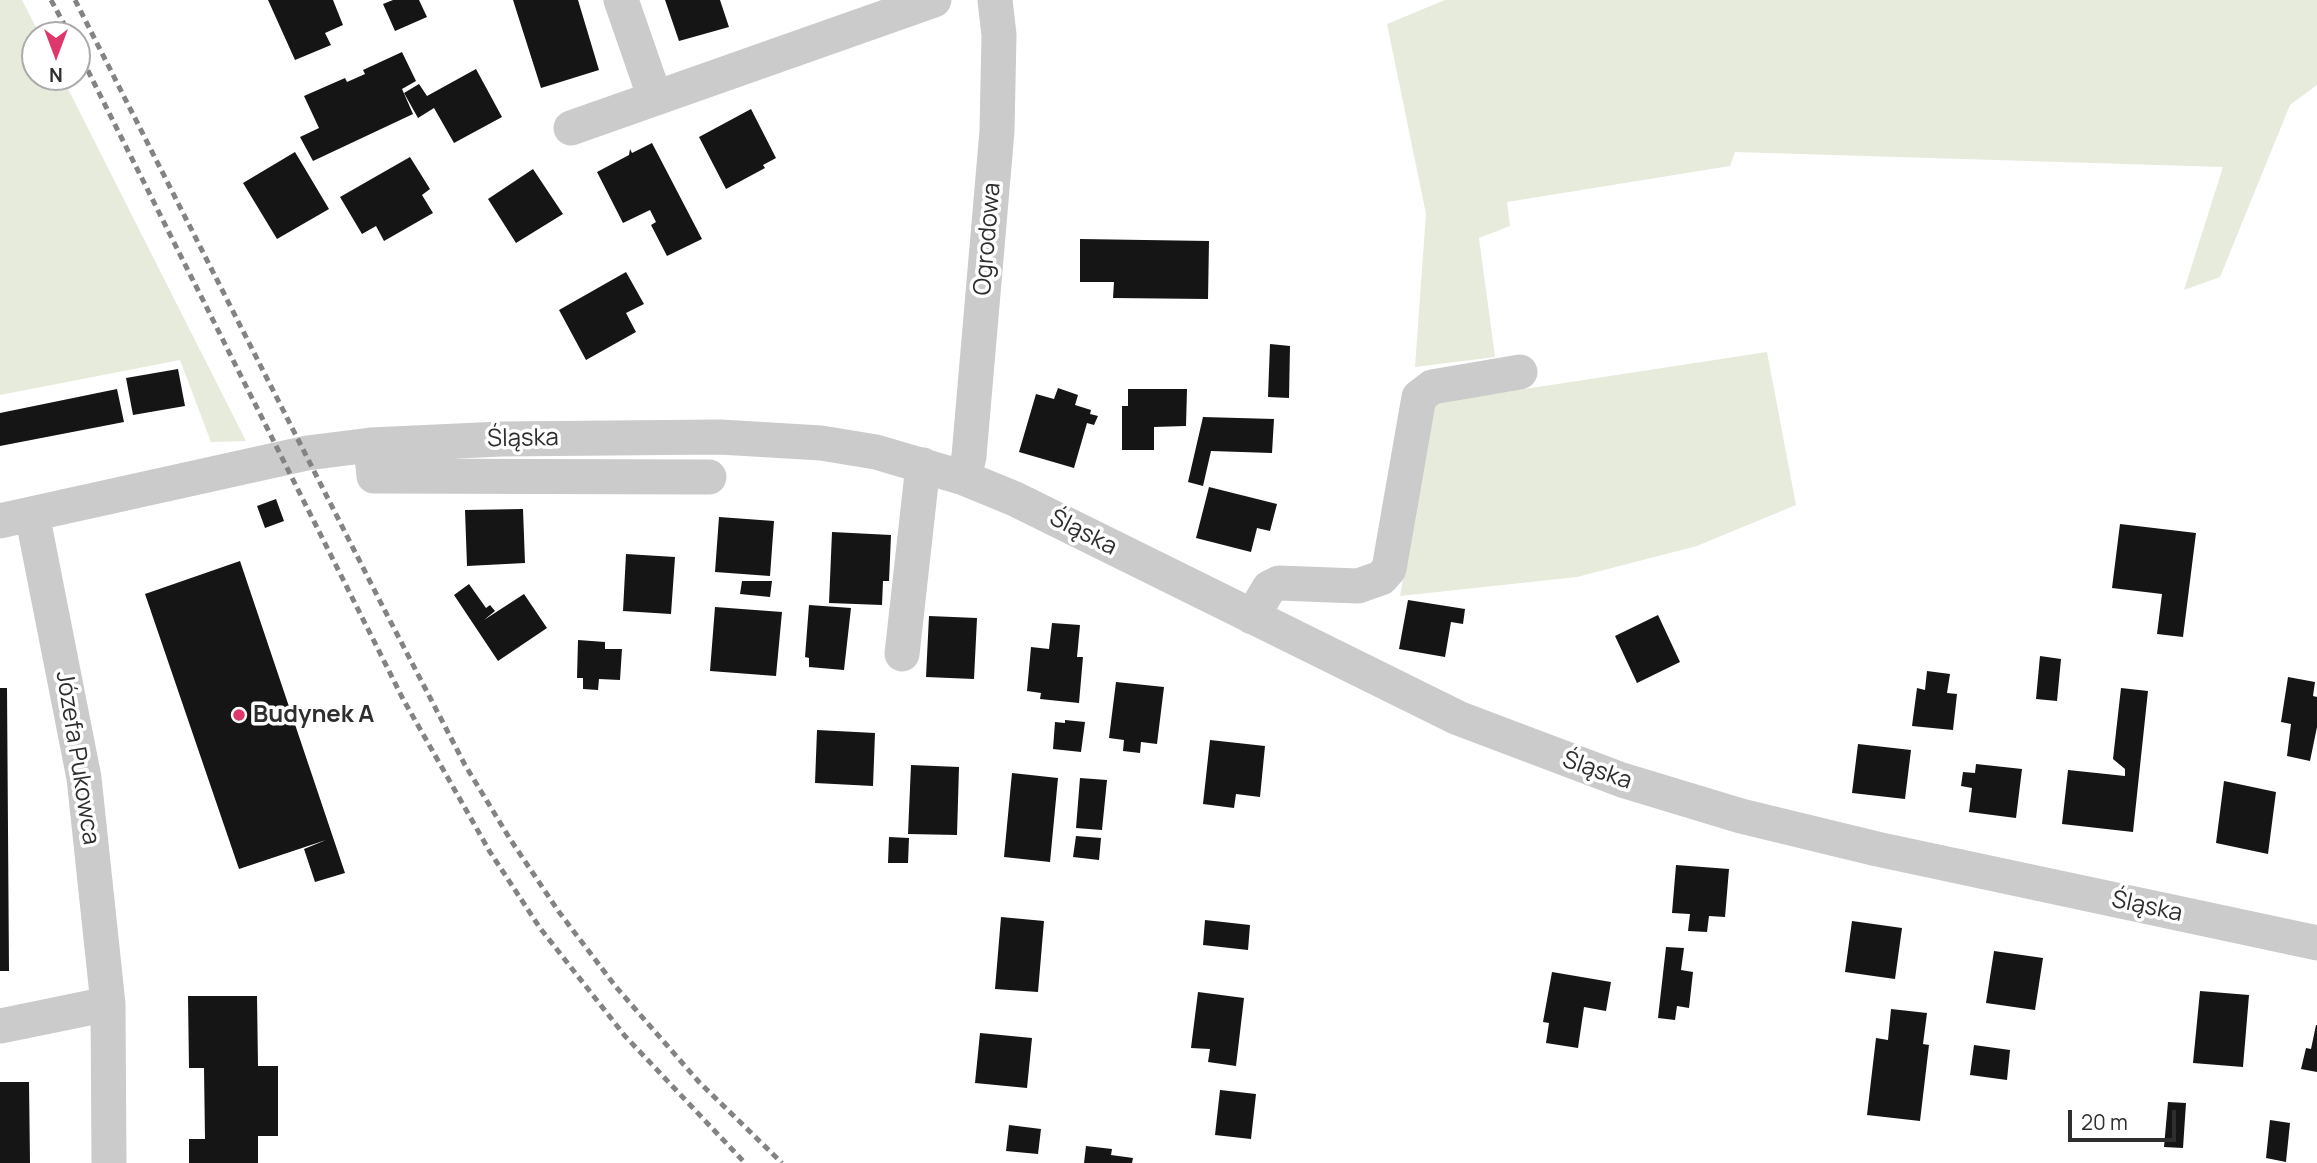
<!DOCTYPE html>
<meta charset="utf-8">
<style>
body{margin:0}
#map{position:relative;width:2317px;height:1163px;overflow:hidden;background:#fff;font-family:Manrope,sans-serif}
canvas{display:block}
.north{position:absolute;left:21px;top:21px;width:70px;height:70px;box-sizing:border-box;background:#fff;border:2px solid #ababab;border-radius:50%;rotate:180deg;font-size:19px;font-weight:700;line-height:28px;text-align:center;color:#2e2e2e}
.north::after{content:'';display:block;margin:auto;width:24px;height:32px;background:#de376c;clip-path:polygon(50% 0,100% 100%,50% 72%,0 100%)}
.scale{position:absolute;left:2068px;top:1110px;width:108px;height:32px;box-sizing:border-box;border:4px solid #2e2e2e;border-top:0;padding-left:9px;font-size:21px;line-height:24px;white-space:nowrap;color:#2e2e2e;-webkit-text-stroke:5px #fff;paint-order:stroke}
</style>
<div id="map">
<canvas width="2317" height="1163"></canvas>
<div class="north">N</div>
<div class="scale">20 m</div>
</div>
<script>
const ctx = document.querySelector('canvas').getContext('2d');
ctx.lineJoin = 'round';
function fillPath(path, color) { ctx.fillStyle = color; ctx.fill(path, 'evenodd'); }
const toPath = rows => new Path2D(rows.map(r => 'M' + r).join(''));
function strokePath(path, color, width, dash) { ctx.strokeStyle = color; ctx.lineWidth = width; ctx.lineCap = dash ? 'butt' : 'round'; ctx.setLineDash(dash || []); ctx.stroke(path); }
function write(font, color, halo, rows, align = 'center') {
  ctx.font = font + ' Manrope,sans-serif'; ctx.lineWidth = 7; ctx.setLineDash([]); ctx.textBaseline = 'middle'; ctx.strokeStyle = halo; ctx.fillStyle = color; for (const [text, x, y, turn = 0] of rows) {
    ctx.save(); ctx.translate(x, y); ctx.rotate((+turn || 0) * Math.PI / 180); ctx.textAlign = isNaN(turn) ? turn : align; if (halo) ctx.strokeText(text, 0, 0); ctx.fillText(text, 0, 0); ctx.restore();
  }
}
fillPath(toPath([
 [0,0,22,0,40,35,35,35,35,77,62,77,246,441,211,442,180,360,0,395],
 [1445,0,2317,0,2317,85,2290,105,2220,277,2184,290,2223,167,1735,152,1730,166,1507,202,1510,226,1479,238,1495,357,1415,367,1426,214,1387,24],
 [1767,352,1796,505,1697,546,1577,577,1400,596,1433,403]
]), '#e7ebdc');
fillPath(toPath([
 [268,0,333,0,343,25,325,33,331,45,295,60],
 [393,0,419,0,427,17,395,31,383,4],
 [513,0,578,0,599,70,541,88],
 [665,0,720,0,729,27,679,41],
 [402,52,416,81,402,89,413,114,313,161,300,137,319,128,304,96,345,78,347,82,365,74,363,70],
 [476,69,502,117,454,143,434,108,418,118,404,93,419,84,427,96],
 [751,109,776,158,763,165,765,168,726,189,699,137],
 [652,143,702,239,667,256,651,225,656,222,650,210,623,223,597,172,629,155,630,149,632,153],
 [295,152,329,209,277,239,243,183],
 [410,157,430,189,422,195,433,213,384,241,376,226,362,234,340,197],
 [533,169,563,214,516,243,488,199],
 [1080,239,1209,241,1208,299,1113,298,1114,282,1080,282],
 [626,272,644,304,626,313,636,332,586,360,559,310],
 [1270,344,1290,346,1289,398,1268,397],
 [178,369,185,406,133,415,126,378],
 [1058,388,1078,395,1075,405,1091,410,1090,414,1098,416,1094,425,1087,423,1074,468,1019,452,1036,394,1054,399],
 [117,389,124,422,0,446,0,413],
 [1128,389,1187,389,1186,426,1154,427,1154,450,1122,450,1122,406,1128,406],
 [1203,417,1274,419,1272,453,1211,451,1203,486,1188,482],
 [1209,487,1277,504,1270,531,1257,528,1251,552,1196,538],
 [276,499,284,521,265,528,257,506],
 [523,509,525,563,467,566,465,510],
 [719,517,774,521,770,576,715,572],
 [2120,524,2196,533,2183,637,2157,634,2162,594,2112,588],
 [832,532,891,535,889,581,883,581,882,605,829,603],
 [626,554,675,557,671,614,623,611],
 [240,561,345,873,315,882,304,849,326,840,239,869,145,594],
 [742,581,772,581,770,597,740,594],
 [469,584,486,608,490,605,495,611,484,620,524,594,547,628,498,661,454,595],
 [1408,600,1465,609,1463,624,1451,622,1445,657,1399,649],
 [809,605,851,608,844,670,809,667,809,658,805,657],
 [715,607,782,612,776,676,710,671],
 [1658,615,1680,662,1637,683,1615,636],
 [929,616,977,618,974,679,926,677],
 [1052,623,1080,625,1077,657,1083,657,1079,703,1040,699,1041,693,1027,691,1031,647,1049,649],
 [578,640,605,642,605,649,622,649,620,680,599,679,598,690,583,689,583,678,577,678],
 [2040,656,2061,659,2057,701,2036,699],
 [1927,671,1950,674,1947,693,1957,694,1953,730,1912,726,1917,688,1925,690],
 [2288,677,2315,682,2313,696,2317,697,2317,727,2310,761,2287,756,2291,724,2281,722],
 [1116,682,1164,687,1157,744,1141,742,1140,753,1123,751,1124,740,1109,738],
 [0,688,7,688,9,971,0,971],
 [2121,688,2148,691,2133,832,2062,824,2068,770,2125,776,2125,769,2113,759],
 [1065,720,1085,722,1081,752,1053,749,1055,722,1065,723],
 [817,730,875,733,873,786,815,783],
 [1210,740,1265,746,1260,797,1236,794,1234,808,1203,804],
 [1858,744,1911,750,1905,799,1852,793],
 [1976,764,2022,769,2016,818,1969,812,1972,788,1961,786,1963,772,1975,773],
 [911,765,959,767,957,835,908,834],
 [1012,773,1058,778,1050,862,1004,857],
 [1080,778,1107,780,1102,830,1076,828],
 [2224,781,2276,792,2268,854,2216,843],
 [1076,836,1101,838,1099,860,1073,857],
 [889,837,909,838,908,863,888,863],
 [1676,865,1729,869,1725,917,1709,916,1707,932,1688,931,1690,914,1672,913],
 [1001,917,1044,921,1038,992,995,989],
 [1205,920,1250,925,1248,950,1203,945],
 [1852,921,1902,928,1895,979,1845,972],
 [1666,947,1684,948,1681,970,1693,972,1689,1008,1677,1006,1675,1020,1658,1018],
 [1994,951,2043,958,2035,1010,1986,1003],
 [1552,972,1611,982,1606,1011,1584,1007,1578,1048,1546,1043,1549,1023,1543,1022],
 [2200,991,2249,995,2243,1067,2193,1063],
 [1198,992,1244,998,1236,1066,1208,1062,1210,1049,1191,1048],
 [188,996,257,996,258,1066,278,1066,278,1136,258,1136,258,1163,189,1163,189,1139,205,1139,204,1068,189,1068],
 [1891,1009,1927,1013,1923,1044,1929,1045,1920,1121,1867,1115,1876,1038,1888,1040],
 [2316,1025,2317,1025,2317,1072,2301,1069,2306,1048,2311,1049],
 [980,1033,1032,1038,1027,1088,975,1083],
 [1974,1045,2010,1050,2007,1080,1970,1075],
 [0,1082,29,1082,30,1163,0,1163],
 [1220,1090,1256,1094,1251,1139,1215,1135],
 [2168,1102,2186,1103,2183,1148,2164,1147],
 [2270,1120,2290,1123,2286,1162,2266,1158],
 [1009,1125,1041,1129,1038,1154,1006,1151],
 [1086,1146,1112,1149,1111,1155,1133,1158,1132,1163,1084,1163]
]), '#151515');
strokePath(toPath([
 [621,0,655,98],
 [571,128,934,0],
 [371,445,374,476,709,477],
 [964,478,969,456,997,131,999,35,995,0],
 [32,514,84,778,108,1004,109,1163],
 [0,521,307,453,371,445,501,439,720,437,821,443,876,452,964,478,1015,499,1458,718,1622,780,1741,816,1877,849,2317,943],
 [1252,617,1269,588,1279,583,1358,586,1381,578,1389,569,1419,397,1432,387,1520,372],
 [902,654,923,465],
 [0,1026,108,1004]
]), '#cbcbcb', 35);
strokePath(toPath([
 [51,0,70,35],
 [75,0,384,609,465,765,510,839,559,912,616,987,699,1082,782,1163],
 [77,49,403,699,490,852,540,928,625,1036,745,1163]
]), '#838383', 5, [7, 5]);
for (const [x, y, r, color] of [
 [239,715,7,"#de376c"]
]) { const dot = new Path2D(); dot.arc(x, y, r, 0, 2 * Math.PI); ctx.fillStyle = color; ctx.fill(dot); strokePath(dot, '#fff', 2.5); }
write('24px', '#2e2e2e', '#fff', [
 ["Ogrodowa",988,239,-85],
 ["Śląska",523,439,-1],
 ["Śląska",1083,533,27],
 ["Józefa Pukowca",77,758,81],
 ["Śląska",1597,771,19],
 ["Śląska",2147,907,12]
]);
write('bold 24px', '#2e2e2e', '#fff', [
 ["Budynek A",253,715]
], 'left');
</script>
